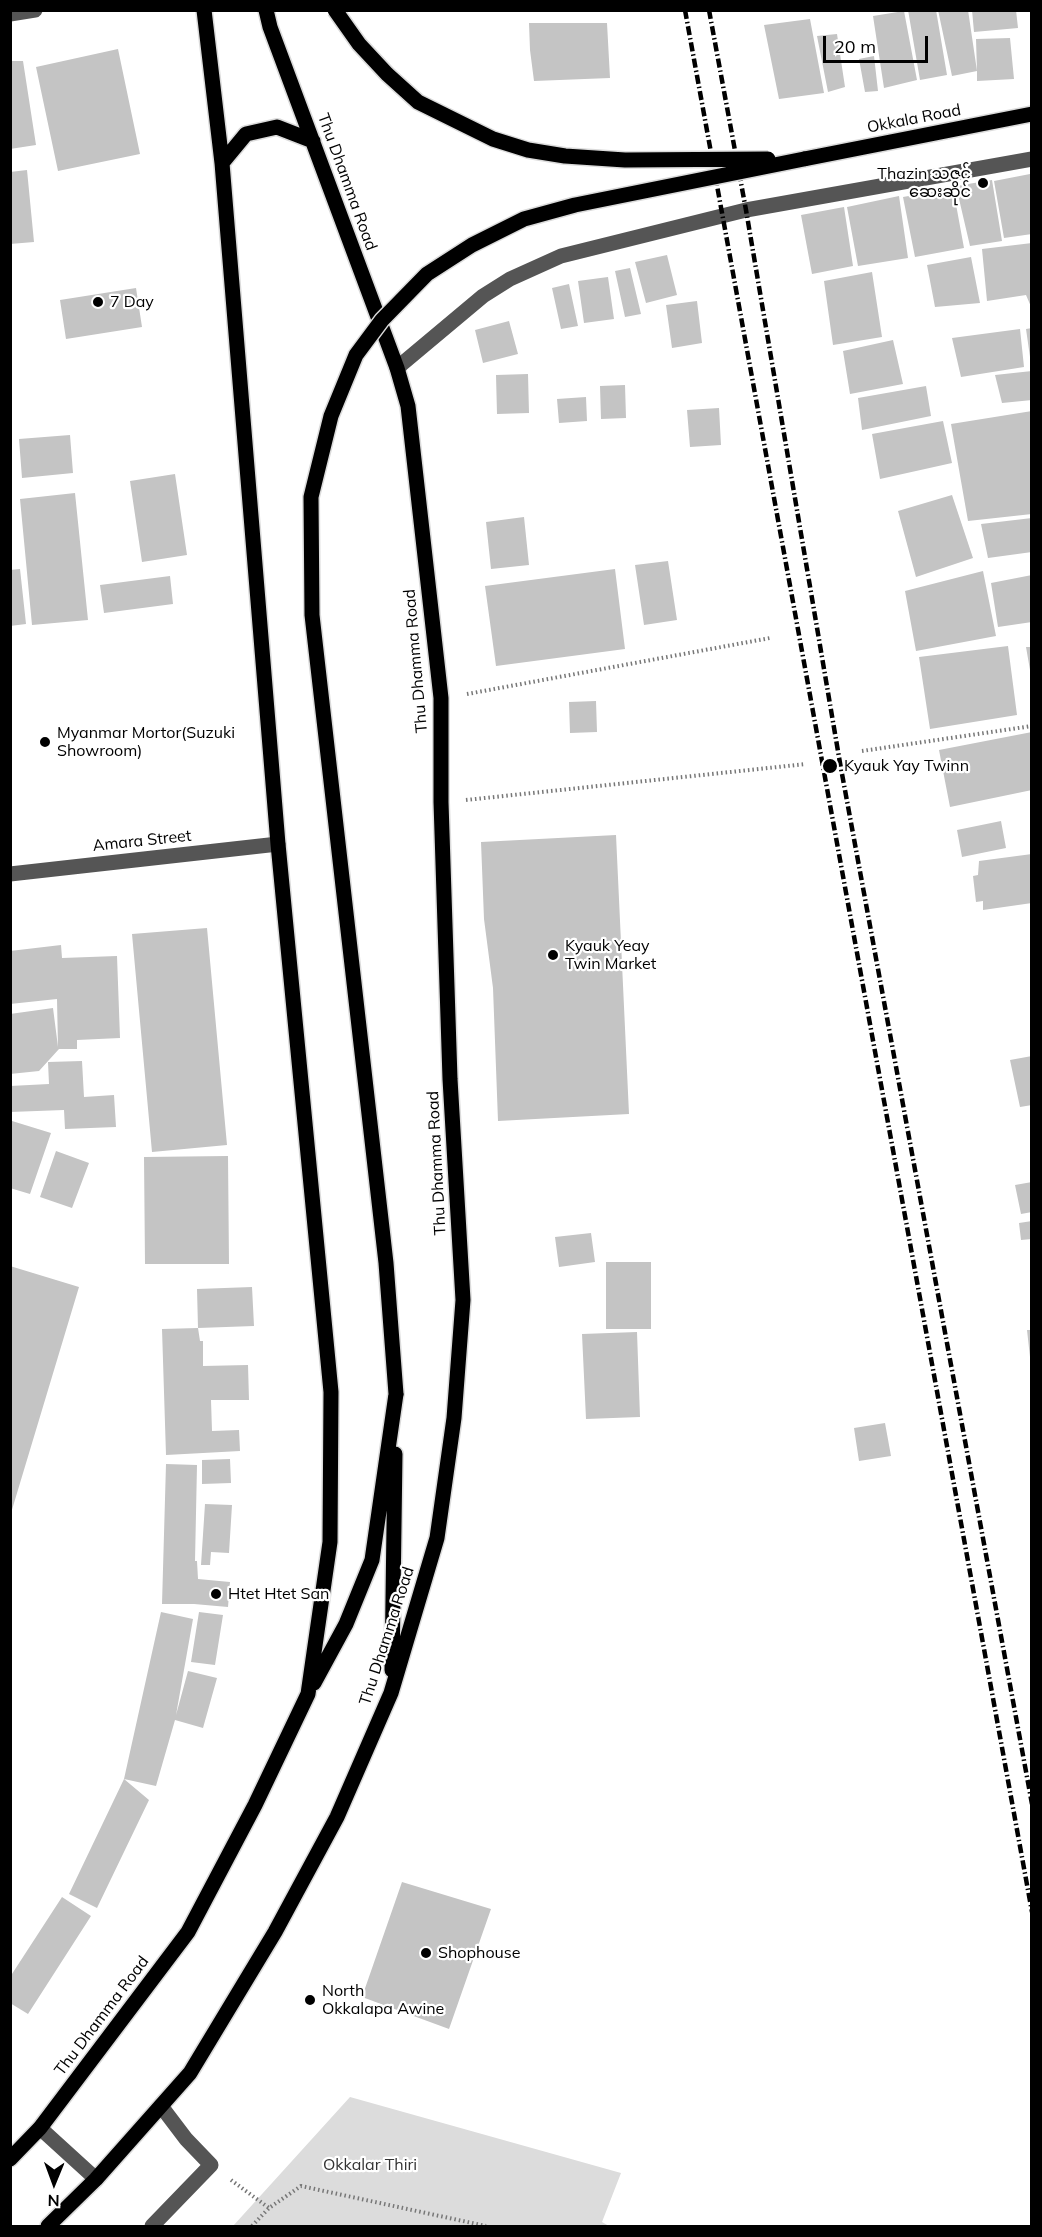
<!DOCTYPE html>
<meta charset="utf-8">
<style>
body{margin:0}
#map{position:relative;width:1042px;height:2237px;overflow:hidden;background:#fff;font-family:Mulish,sans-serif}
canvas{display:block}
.frame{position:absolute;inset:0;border:12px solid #000;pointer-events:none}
.north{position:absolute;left:24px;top:2153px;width:60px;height:60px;-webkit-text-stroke:4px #fff;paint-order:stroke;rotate:181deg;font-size:16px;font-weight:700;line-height:24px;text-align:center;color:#000}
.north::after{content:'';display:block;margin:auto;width:21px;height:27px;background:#000;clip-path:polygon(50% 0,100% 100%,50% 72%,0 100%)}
.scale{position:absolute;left:823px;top:36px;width:105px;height:27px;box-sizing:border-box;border:3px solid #000;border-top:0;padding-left:8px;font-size:18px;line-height:21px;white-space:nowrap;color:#000;-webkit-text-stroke:4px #fff;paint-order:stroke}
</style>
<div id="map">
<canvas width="1042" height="2237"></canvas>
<div class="frame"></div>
<div class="north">N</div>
<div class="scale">20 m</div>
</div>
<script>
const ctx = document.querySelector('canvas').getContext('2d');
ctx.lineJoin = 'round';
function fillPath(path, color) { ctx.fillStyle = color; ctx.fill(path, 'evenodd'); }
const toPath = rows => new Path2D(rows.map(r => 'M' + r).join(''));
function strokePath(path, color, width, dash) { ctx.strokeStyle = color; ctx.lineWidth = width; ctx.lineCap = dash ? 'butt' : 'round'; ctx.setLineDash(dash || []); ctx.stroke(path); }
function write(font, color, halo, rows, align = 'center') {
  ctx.font = font + ' Mulish,"Noto Sans Myanmar",sans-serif'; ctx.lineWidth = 4.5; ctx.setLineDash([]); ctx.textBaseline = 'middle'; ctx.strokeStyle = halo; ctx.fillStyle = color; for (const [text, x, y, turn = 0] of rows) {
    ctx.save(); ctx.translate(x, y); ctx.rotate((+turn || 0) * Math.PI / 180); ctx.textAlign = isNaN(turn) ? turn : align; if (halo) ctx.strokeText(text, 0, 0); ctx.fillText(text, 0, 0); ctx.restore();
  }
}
fillPath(toPath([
 [350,2097,621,2173,602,2222,609,2226,233,2226]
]), '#dcdcdc');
fillPath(toPath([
 [908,10,936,10,947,75,920,80],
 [938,10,968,10,977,71,976,39,1010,38,1014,79,977,81,977,71,952,76],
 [972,10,1016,10,1018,28,974,32],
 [904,11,917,80,884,88,873,16],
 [810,19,824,93,779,99,764,25],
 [529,23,607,23,610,78,534,81,530,50],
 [837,34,845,87,828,92,817,36],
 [118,49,140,154,58,171,36,67],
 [874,56,878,91,865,92,859,59],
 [10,61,23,61,36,145,10,149],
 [27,170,34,242,10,244,10,172],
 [1030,174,1032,234,1004,238,994,181],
 [992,180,1002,241,970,246,956,186],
 [953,188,964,248,915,257,903,197],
 [899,196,908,258,858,266,847,207],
 [844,207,853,266,812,274,801,215],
 [1032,243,1032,309,1026,295,987,301,982,249],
 [667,255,677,295,646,303,635,262],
 [971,257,980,303,935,307,927,265],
 [630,268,641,314,625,317,615,271],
 [872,272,882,337,833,345,824,281],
 [608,277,614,319,584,323,578,281],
 [569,284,578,326,561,329,552,288],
 [136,288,142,327,66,339,60,300],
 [697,301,702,343,672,348,666,305],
 [509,321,518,354,483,363,475,330],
 [1032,328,1032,357,1030,357,1026,329],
 [1020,329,1024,367,961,377,952,338],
 [893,340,903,384,850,394,843,351],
 [1032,371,1032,400,1002,403,995,375],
 [528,374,529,413,497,414,496,375],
 [625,385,626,418,601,419,600,386],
 [926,386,931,416,862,430,858,398],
 [586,397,587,421,559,423,557,399],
 [719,408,721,445,690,447,687,410],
 [1032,411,1032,514,968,521,951,424],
 [943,421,952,463,880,479,872,434],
 [70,435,73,473,22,478,19,439],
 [175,474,187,555,142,562,130,481],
 [75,493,88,620,32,625,20,499],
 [952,495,973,558,916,577,898,511],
 [524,517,529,565,491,569,486,522],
 [1032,518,1032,552,988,558,981,524],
 [668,561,677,620,644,625,635,565],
 [20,569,26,624,10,626,10,570],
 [615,569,625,649,496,666,485,586],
 [983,571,996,636,916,651,905,591],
 [1032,575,1032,622,998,627,991,583],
 [170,576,173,604,104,613,100,585],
 [1008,646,1017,715,930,729,919,657],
 [1026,647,1032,647,1032,670,1030,670],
 [596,701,597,732,570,733,569,702],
 [1032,732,1032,790,950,807,939,750],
 [1001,821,1006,848,962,857,957,830],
 [616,835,629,1114,498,1121,493,988,484,919,481,842],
 [1032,854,1032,903,983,910,983,901,976,902,973,876,978,875,979,861],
 [207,928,227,1145,152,1152,132,934],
 [61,945,62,958,117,956,120,1038,77,1040,77,1049,59,1049,39,1071,10,1074,10,1014,53,1008,58,1047,57,999,10,1004,10,951],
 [1032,1056,1032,1105,1020,1107,1010,1060],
 [82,1061,84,1097,114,1095,116,1127,65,1129,64,1110,10,1112,10,1086,49,1084,48,1062],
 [12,1121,51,1133,30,1194,10,1188],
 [56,1151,89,1163,72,1208,40,1197],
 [228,1156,229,1264,145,1264,144,1157],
 [1032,1182,1032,1212,1021,1214,1015,1185],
 [1032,1221,1032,1239,1021,1240,1019,1223],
 [591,1233,595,1262,559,1267,555,1237],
 [606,1262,651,1262,651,1329,606,1329],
 [10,1266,79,1287,11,1513,10,1513],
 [252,1287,254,1326,198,1328,197,1289],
 [198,1328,200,1341,203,1341,203,1366,248,1365,249,1400,211,1400,212,1431,239,1430,240,1451,166,1455,162,1329],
 [1027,1330,1032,1330,1032,1357,1030,1357],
 [637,1332,640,1417,586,1419,582,1334],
 [885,1423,891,1456,859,1461,854,1428],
 [230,1459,231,1483,202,1484,202,1460],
 [166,1464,197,1465,195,1561,197,1561,198,1579,230,1582,228,1607,194,1604,162,1604],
 [205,1504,232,1505,229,1553,211,1552,210,1565,201,1565],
 [161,1612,193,1619,176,1715,188,1671,217,1678,203,1728,175,1720,156,1786,124,1779],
 [199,1612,223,1615,215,1665,191,1662],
 [124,1779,149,1800,97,1908,69,1894],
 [402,1882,491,1909,449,2029,362,1997],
 [62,1897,91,1916,28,2014,10,2003,10,1977]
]), '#c4c4c4');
const major = toPath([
 [804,159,1032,114],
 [222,163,246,134,277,127,313,141],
 [392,1670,395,1454],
 [314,1683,346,1624,372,1560,396,1394],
 [10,2159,40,2128,188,1932,255,1805,308,1694,330,1542,331,1392,278,844,222,163,204,10],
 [48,2226,96,2179,190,2073,275,1932,337,1817,391,1693,437,1538,454,1418,463,1300,450,1079,441,802,441,698,408,406,397,368,270,27,266,10]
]);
strokePath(major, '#dbdbdb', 18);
strokePath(toPath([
 [467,694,770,638],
 [862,751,1032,726],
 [466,800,806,764],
 [231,2180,269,2208],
 [252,2226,269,2208,301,2186,486,2226]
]), '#777', 4, [1.5, 3]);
strokePath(toPath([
 [10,14,35,10],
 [397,368,483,296,510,279,561,256,746,210,1032,159],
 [10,874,278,844],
 [40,2128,96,2179],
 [152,2226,211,2165,186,2139,161,2106]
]), '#555', 15);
strokePath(major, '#000', 15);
strokePath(toPath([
 [685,10,1032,1912],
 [709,10,746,210,840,763,1032,1804]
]), '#000', 4.5, [9, 3, 1.5, 3]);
const majorBridge = toPath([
 [335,10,359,44,387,74,418,102,493,139,528,150,565,156,625,160,768,159],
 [396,1394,386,1263,312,615,311,497,331,416,356,355,382,320,427,274,472,245,524,219,575,205,804,159]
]);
strokePath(majorBridge, '#dbdbdb', 18, []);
strokePath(majorBridge, '#000', 15);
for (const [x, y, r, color] of [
 [983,183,6,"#000"],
 [98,302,6,"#000"],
 [45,742,6,"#000"],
 [830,766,8,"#000"],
 [553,955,6,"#000"],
 [216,1594,6,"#000"],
 [426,1953,6,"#000"],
 [310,2000,6,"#000"]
]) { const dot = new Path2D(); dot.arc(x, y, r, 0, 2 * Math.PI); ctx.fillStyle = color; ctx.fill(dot); strokePath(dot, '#fff', 2); }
write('16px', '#000', '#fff', [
 ["Okkala Road",914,119,-11],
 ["Thu Dhamma Road",347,182,70],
 ["Thu Dhamma Road",416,661,-95],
 ["Amara Street",142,841,-6],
 ["Thu Dhamma Road",437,1163,-93],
 ["Thu Dhamma Road",387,1636,-72],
 ["Thu Dhamma Road",102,2016,-53]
]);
write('16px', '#000', '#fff', [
 ["Thazin သဇင်",971,174,"right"],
 ["ဆေးဆိုင်",971,192,"right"],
 ["7 Day",110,302],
 ["Myanmar Mortor(Suzuki",57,733],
 ["Showroom)",57,751],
 ["Kyauk Yay Twinn",844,766],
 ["Kyauk Yeay",565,946],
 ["Twin Market",565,964],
 ["Htet Htet San",228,1594],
 ["Shophouse",438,1953],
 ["North",322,1991],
 ["Okkalapa Awine",322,2009]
], 'left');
write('16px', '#333', '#fff', [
 ["Okkalar Thiri",370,2165]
]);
</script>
